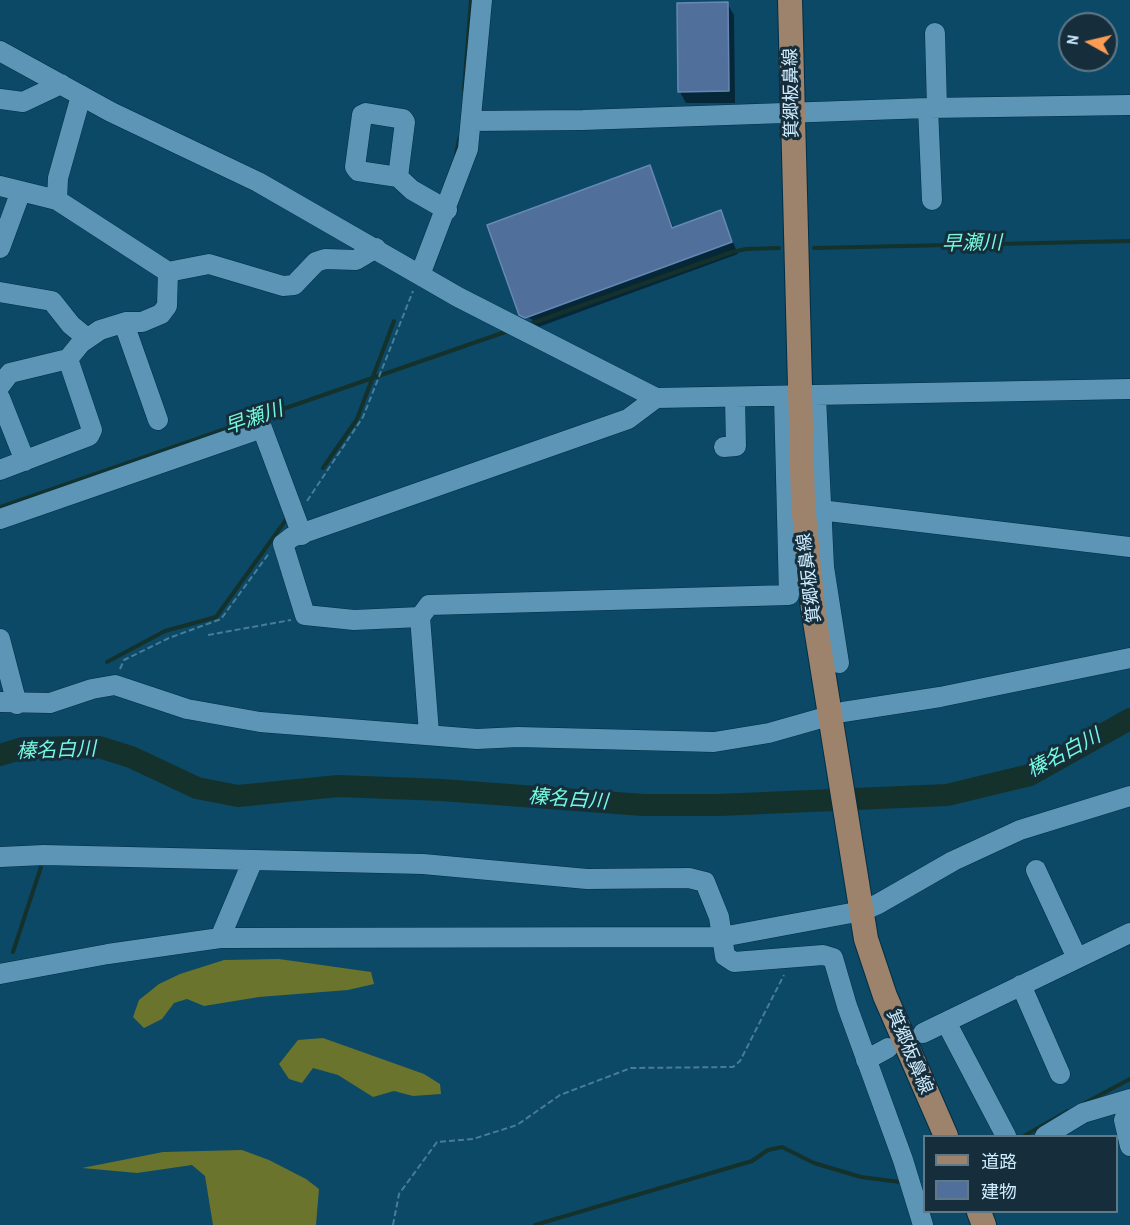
<!DOCTYPE html>
<meta charset="utf-8">
<style>
body{margin:0}
#map{position:relative;width:1130px;height:1225px;overflow:hidden;background:#0b4967;font-family:"Archivo Narrow","Noto Sans JP",sans-serif}
canvas{display:block}
.legend{position:absolute;left:923px;top:1135px;width:195px;height:78px;box-sizing:border-box;background:#162d3b;border:2px solid #607989;margin:0;padding:8px 10px;list-style:none;font-size:18px;color:#cfecfe}
.legend li{display:flex;align-items:center;gap:12px;height:30px}
.legend b{width:30px;border:2px solid #607989}
.north{position:absolute;left:1058px;top:12px;width:60px;height:60px;box-sizing:border-box;background:#162d3b;border:2px solid #607989;border-radius:50%;rotate:278deg;font-size:16px;font-weight:700;line-height:24px;text-align:center;color:#cfecfe}
.north::after{content:'';display:block;margin:auto;width:21px;height:27px;background:#fc9d54;clip-path:polygon(50% 0,100% 100%,50% 72%,0 100%)}
</style>
<div id="map">
<canvas width="1130" height="1225"></canvas>
<ul class="legend">
<li><b style="height:8px;background:#9d836b"></b>道路</li>
<li><b style="height:16px;background:#50709b"></b>建物</li>
</ul>
<div class="north">N</div>
</div>
<script>
const ctx = document.querySelector('canvas').getContext('2d');
ctx.lineJoin = 'round';
function fillPath(path, color) { ctx.fillStyle = color; ctx.fill(path, 'evenodd'); }
const toPath = rows => new Path2D(rows.map(r => 'M' + r).join(''));
function strokePath(path, color, width, dash) { ctx.strokeStyle = color; ctx.lineWidth = width; ctx.lineCap = dash ? 'butt' : 'round'; ctx.setLineDash(dash || []); ctx.stroke(path); }
function write(font, color, halo, rows, align = 'center') {
  ctx.font = font + ' "Archivo Narrow","Noto Sans JP",sans-serif'; ctx.lineWidth = 6; ctx.setLineDash([]); ctx.textBaseline = 'middle'; ctx.strokeStyle = halo; ctx.fillStyle = color; for (const [text, x, y, turn = 0] of rows) {
    ctx.save(); ctx.translate(x, y); ctx.rotate((+turn || 0) * Math.PI / 180); ctx.textAlign = isNaN(turn) ? turn : align; if (halo) ctx.strokeText(text, 0, 0); ctx.fillText(text, 0, 0); ctx.restore();
  }
}
fillPath(toPath([
 [279,959,371,972,374,984,348,990,259,997,204,1006,187,999,174,1003,162,1019,144,1028,133,1017,139,1000,159,984,180,974,224,960],
 [323,1038,424,1074,440,1084,441,1094,413,1096,394,1091,373,1097,338,1075,313,1068,302,1083,289,1079,279,1064,298,1040],
 [242,1150,269,1160,306,1179,319,1189,316,1225,213,1225,205,1176,192,1165,137,1173,82,1168,163,1152]
]), '#6a742c');
fillPath(toPath([
 [727,3,734,15,735,103,686,103,680,92],
 [649,167,674,229,720,212,738,254,533,329,528,327,523,318,531,323,533,320,521,314]
]), '#0007');
strokePath(toPath([
 [464,90,471,0],
 [456,155,459,139],
 [814,248,1130,241],
 [530,324,732,252,746,249,779,248],
 [323,468,357,419,394,321],
 [0,507,508,331],
 [107,662,165,631,216,617,288,517],
 [13,952,41,867],
 [1083,1104,1130,1079],
 [1024,1136,1068,1111],
 [535,1225,752,1161,768,1150,782,1147,814,1163,861,1177,900,1182]
]), '#14322b', 4);
strokePath(toPath([
 [0,755,23,748,99,747,131,757,197,788,238,796,338,786,442,790,643,805,719,805,947,795,1030,775,1130,719]
]), '#14322b', 22);
const building = toPath([
 [728,2,729,91,678,92,677,3,728,2],
 [650,165,672,228,721,210,732,242,525,318,519,315,487,225,650,165]
]);
fillPath(building, '#50709b');
strokePath(building, '#6788b5', 1.5);
const minor = toPath([
 [935,33,937,108],
 [0,51,111,112,258,182,458,297,656,398,1130,389],
 [0,99,23,102,61,84],
 [928,108,932,200],
 [471,121,583,120,928,108,1130,105],
 [398,177,405,122,403,119,366,113,362,115,355,167,358,171,398,177,412,190,447,210],
 [0,186,57,200,168,272,209,264,283,286,294,285,316,262,325,259,356,260,376,248],
 [57,200,58,178,81,96],
 [0,248,21,191],
 [420,275,468,149,482,0],
 [0,292,52,301,71,325,87,338],
 [126,322,127,332,158,420],
 [0,386,10,373,68,359,81,343,100,330,126,322,142,322,161,314,167,306,168,272],
 [816,397,824,567,839,663],
 [0,398,25,461],
 [724,447,736,446,735,398],
 [0,470,89,436,92,430,68,359],
 [820,510,1130,547],
 [0,519,262,428,302,535],
 [420,617,354,620,305,615,283,544,292,537,628,419,656,398],
 [0,639,17,704],
 [0,702,50,703,92,689,115,685,187,709,260,722,477,739,518,737,714,742,769,733,843,712,940,697,1130,658],
 [429,733,420,617,429,605,789,595,784,397],
 [0,857,44,855,423,864,587,879,689,878,705,882,719,917,725,956,734,962,823,955,833,958,847,1006,903,1160,923,1225],
 [1036,870,1077,958],
 [220,938,253,860],
 [0,974,108,954,220,938,722,937,862,911,878,904,953,861,1020,830,1130,796],
 [1021,985,1060,1074],
 [946,1022,1006,1136],
 [923,1033,1130,933],
 [866,1060,888,1048],
 [1130,1106,1124,1120,1130,1146],
 [1045,1136,1083,1113,1130,1099]
]);
const major = toPath([
 [790,0,803,503,813,609,866,939,885,996,946,1136],
 [979,1212,984,1225]
]);
strokePath(minor, '#002e45', 21);
strokePath(major, '#002e45', 26);
strokePath(toPath([
 [307,501,363,417,413,291],
 [208,635,291,620],
 [120,669,124,660,169,638,221,619,270,552],
 [393,1225,399,1194,437,1142,473,1139,517,1125,560,1095,631,1068,733,1067,740,1061,784,975]
]), '#497c97', 2, [6, 3]);
strokePath(minor, '#5d95b7', 20);
strokePath(major, '#9d836b', 24);
write('18px', '#cfecfe', '#162d3b', [
 ["箕郷板鼻線",792,93,-91],
 ["箕郷板鼻線",810,578,-97],
 ["箕郷板鼻線",909,1052,67]
]);
write('italic 20px', '#75fadb', '#162d3b', [
 ["早瀬川",972,244,-1],
 ["早瀬川",254,419,-19],
 ["榛名白川",56,751,-2],
 ["榛名白川",1064,754,-28],
 ["榛名白川",568,800,4]
]);
</script>
